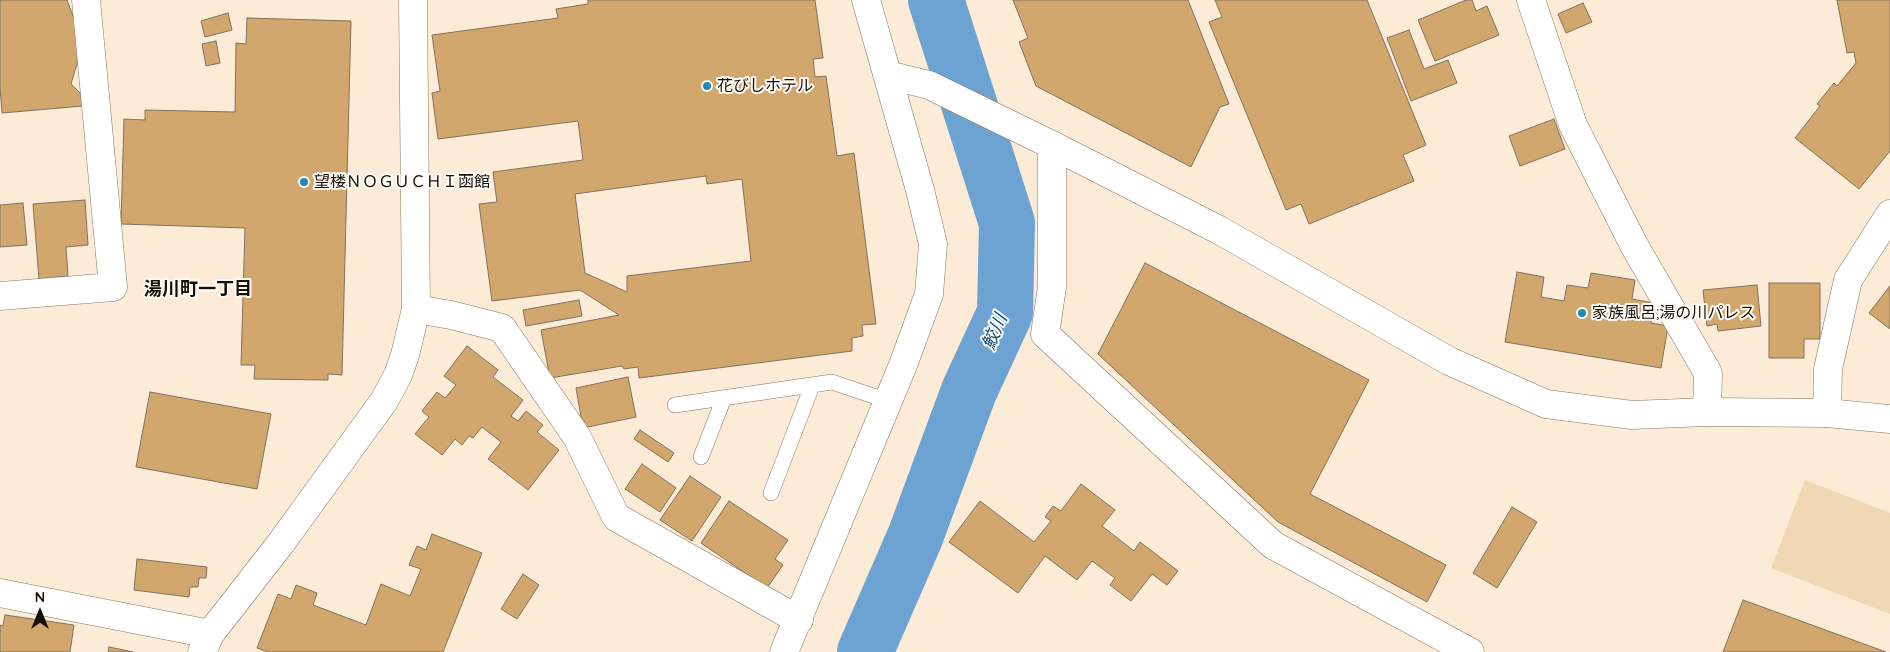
<!DOCTYPE html>
<meta charset="utf-8">
<style>
body{margin:0}
#map{position:relative;width:1890px;height:652px;overflow:hidden;background:#fcebd6;font-family:Quicksand,sans-serif}
canvas{display:block}
.north{position:absolute;left:15px;top:587px;width:50px;height:50px;-webkit-text-stroke:4px #fefbf6;paint-order:stroke;rotate:0deg;font-size:14px;font-weight:700;line-height:20px;text-align:center;color:#161009}
.north::after{content:'';display:block;margin:auto;width:18px;height:22px;background:#161009;clip-path:polygon(50% 0,100% 100%,50% 72%,0 100%)}
</style>
<div id="map">
<canvas width="1890" height="652"></canvas>
<div class="north">N</div>
</div>
<script>
const ctx = document.querySelector('canvas').getContext('2d');
ctx.lineJoin = 'round';
function fillPath(path, color) { ctx.fillStyle = color; ctx.fill(path, 'evenodd'); }
const toPath = rows => new Path2D(rows.map(r => 'M' + r).join(''));
function strokePath(path, color, width, dash) { ctx.strokeStyle = color; ctx.lineWidth = width; ctx.lineCap = dash ? 'butt' : 'round'; ctx.setLineDash(dash || []); ctx.stroke(path); }
function write(font, color, halo, rows, align = 'center') {
  ctx.font = font + ' Quicksand,"Noto Sans JP",sans-serif'; ctx.lineWidth = 4; ctx.setLineDash([]); ctx.textBaseline = 'middle'; ctx.strokeStyle = halo; ctx.fillStyle = color; for (const [text, x, y, turn = 0] of rows) {
    ctx.save(); ctx.translate(x, y); ctx.rotate((+turn || 0) * Math.PI / 180); ctx.textAlign = isNaN(turn) ? turn : align; if (halo) ctx.strokeText(text, 0, 0); ctx.fillText(text, 0, 0); ctx.restore();
  }
}
fillPath(toPath([
 [1805,480,1890,513,1890,614,1771,568]
]), '#f2d7b5');
strokePath(toPath([
 [865,652,915,537,969,391,1005,313,1007,223,936,0]
]), '#6da3d2', 56);
const building = toPath([
 [0,0,67,0,76,24,78,44,77,64,71,84,82,95,83,106,2,113,0,87,0,0],
 [588,0,815,0,823,58,813,59,815,77,826,76,837,156,854,153,876,324,862,325,863,336,852,338,852,351,639,378,638,367,624,369,622,366,550,378,541,330,619,315,580,290,492,301,479,204,497,202,493,172,583,160,578,121,438,139,432,93,440,91,432,35,558,18,556,9,588,4,588,0],
 [706,176,707,184,742,179,751,261,627,276,627,292,585,273,575,194,706,176],
 [1013,0,1188,0,1229,104,1220,107,1191,167,1036,86,1019,42,1028,38,1013,0],
 [1215,0,1367,0,1426,145,1403,155,1414,181,1309,224,1301,204,1286,210,1209,22,1222,17,1215,0],
 [1466,0,1472,0,1476,11,1487,6,1499,35,1435,61,1418,20,1466,0],
 [1837,0,1890,0,1890,151,1859,189,1795,138,1820,106,1817,104,1834,83,1837,86,1856,63,1854,52,1847,53,1837,0],
 [1583,3,1592,22,1566,33,1558,14,1583,3],
 [228,13,232,30,205,37,201,21,228,13],
 [247,18,351,21,342,375,328,374,328,380,254,379,255,365,241,365,245,228,121,224,124,119,145,120,145,110,235,112,236,43,246,44,247,18],
 [1409,30,1424,69,1448,60,1457,83,1411,101,1387,38,1409,30],
 [216,41,220,63,206,66,202,44,216,41],
 [1554,119,1565,149,1520,166,1509,136,1554,119],
 [85,200,88,245,66,247,68,276,39,279,33,204,85,200],
 [23,203,27,245,0,247,0,205,23,203],
 [1145,263,1369,380,1310,494,1446,565,1427,602,1278,522,1098,354,1145,263],
 [1517,272,1544,277,1541,297,1564,301,1567,285,1588,288,1591,273,1635,280,1632,299,1654,303,1651,323,1668,326,1661,368,1505,342,1517,272],
 [1769,283,1820,283,1820,339,1804,339,1804,358,1769,358,1769,283],
 [1757,285,1761,326,1718,331,1717,324,1707,326,1703,290,1757,285],
 [1890,286,1890,329,1869,313,1890,286],
 [579,300,582,316,526,326,523,310,579,300],
 [467,346,498,370,493,377,523,400,511,416,518,421,526,411,543,425,537,432,559,450,528,490,488,459,501,442,482,427,473,438,469,436,462,445,455,439,442,455,415,434,429,417,422,411,437,392,445,398,456,385,444,376,467,346],
 [628,377,636,417,583,428,576,388,628,377],
 [150,392,271,414,257,489,136,467,150,392],
 [640,430,674,453,668,462,634,439,640,430],
 [642,464,676,488,660,512,625,489,642,464],
 [690,476,721,497,692,541,660,520,690,476],
 [1081,484,1115,510,1102,526,1134,551,1140,542,1178,571,1167,585,1152,574,1131,601,1110,585,1115,578,1092,561,1077,580,1045,556,1018,593,949,542,980,501,1034,542,1051,521,1045,517,1053,506,1061,511,1081,484],
 [729,501,788,540,775,559,783,565,767,588,701,543,729,501],
 [1512,507,1537,522,1497,588,1473,573,1512,507],
 [432,534,482,553,443,652,268,652,257,648,278,594,291,599,296,585,317,593,313,605,366,625,381,584,410,596,421,569,409,565,417,546,426,550,432,534],
 [137,559,207,567,206,578,199,578,198,587,190,587,189,597,134,590,137,559],
 [523,574,539,585,517,619,501,609,523,574],
 [1743,600,1886,652,1723,652,1743,600],
 [5,615,74,625,70,652,0,652,0,625,3,626,5,615],
 [109,647,133,652,108,652,109,647]
]);
fillPath(building, '#d2a76e');
strokePath(building, '#80725f', 1);
const lane = toPath([
 [675,405,832,382,888,401],
 [701,457,724,398],
 [771,493,812,386]
]);
const street = toPath([
 [1531,0,1573,125,1635,247,1708,373,1707,412],
 [1052,145,1052,287,1045,334,1273,545,1470,652],
 [0,296,113,287,86,0],
 [416,309,451,315,502,328,577,437,616,517,799,620],
 [1827,413,1828,369,1848,280,1890,214],
 [0,593,210,634]
]);
const secondary = toPath([
 [888,75,929,85,1052,145,1219,230,1449,361,1546,404,1632,415,1707,412,1827,413,1890,419],
 [202,652,210,634,281,543,384,401,398,375,405,355,416,309,413,0],
 [784,652,903,365,929,294,933,244,920,190,866,0]
]);
strokePath(lane, '#867764', 16);
strokePath(street, '#867764', 29);
strokePath(secondary, '#867764', 29);
strokePath(lane, '#fff', 15);
strokePath(street, '#fff', 28);
strokePath(secondary, '#fff', 28);
for (const [x, y, r, color] of [
 [707,86,5,"#248ab3"],
 [304,182,5,"#248ab3"],
 [1582,313,5,"#248ab3"]
]) { const dot = new Path2D(); dot.arc(x, y, r, 0, 2 * Math.PI); ctx.fillStyle = color; ctx.fill(dot); strokePath(dot, '#fefbf6', 2); }
write('16px', '#161009', '#fefbf6', [
 ["花びしホテル",717,86],
 ["望楼ＮＯＧＵＣＨＩ函館",314,182],
 ["家族風呂;湯の川パレス",1592,313]
], 'left');
write('bold 18px', '#161009', '#fefbf6', [
 ["湯川町一丁目",198,290]
]);
write('italic 18px', '#0a4a76', '#fefbf6', [
 ["鮫川",995,332,-67]
]);
</script>
